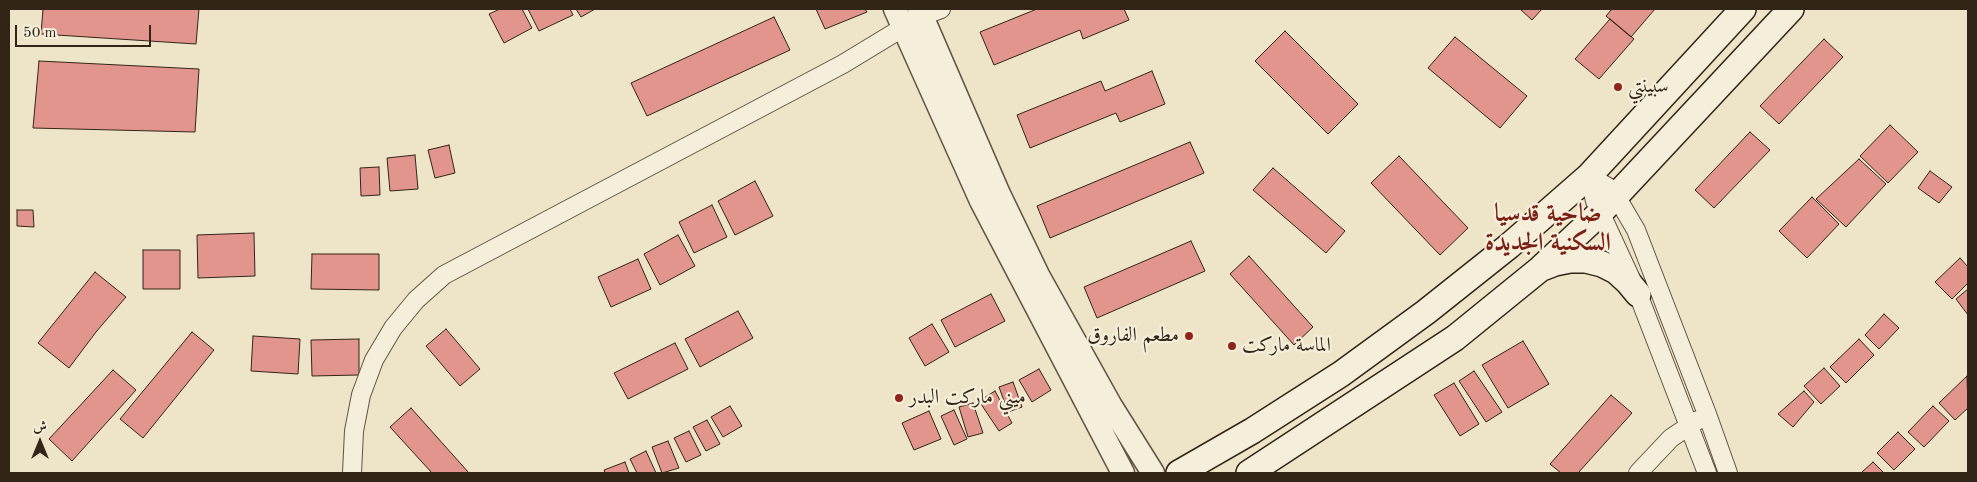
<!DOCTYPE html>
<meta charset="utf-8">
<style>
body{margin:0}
#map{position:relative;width:1977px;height:482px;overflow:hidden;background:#eee5c8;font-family:"Old Standard TT",Amiri,serif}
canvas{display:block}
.frame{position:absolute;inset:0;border:10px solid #322416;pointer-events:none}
.north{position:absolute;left:15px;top:417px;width:50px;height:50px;-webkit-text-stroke:4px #f4eedb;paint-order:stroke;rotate:0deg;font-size:14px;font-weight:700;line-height:20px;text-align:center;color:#322416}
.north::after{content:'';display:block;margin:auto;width:18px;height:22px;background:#322416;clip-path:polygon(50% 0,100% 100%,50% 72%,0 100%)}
.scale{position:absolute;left:15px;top:25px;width:136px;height:22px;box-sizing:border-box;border:2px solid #322416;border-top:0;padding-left:6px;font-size:15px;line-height:18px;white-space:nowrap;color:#322416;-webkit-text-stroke:4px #f4eedb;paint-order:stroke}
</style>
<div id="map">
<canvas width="1977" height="482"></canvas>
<div class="frame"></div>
<div class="north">ش</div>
<div class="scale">50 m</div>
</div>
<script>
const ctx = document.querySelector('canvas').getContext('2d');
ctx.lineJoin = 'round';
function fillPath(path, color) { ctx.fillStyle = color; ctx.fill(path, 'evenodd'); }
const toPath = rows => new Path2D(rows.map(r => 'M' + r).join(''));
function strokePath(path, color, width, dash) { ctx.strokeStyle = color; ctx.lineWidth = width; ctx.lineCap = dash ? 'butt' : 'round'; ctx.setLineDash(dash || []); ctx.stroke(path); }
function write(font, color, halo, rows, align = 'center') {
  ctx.font = font + ' "Old Standard TT",Amiri,serif'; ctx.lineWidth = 4.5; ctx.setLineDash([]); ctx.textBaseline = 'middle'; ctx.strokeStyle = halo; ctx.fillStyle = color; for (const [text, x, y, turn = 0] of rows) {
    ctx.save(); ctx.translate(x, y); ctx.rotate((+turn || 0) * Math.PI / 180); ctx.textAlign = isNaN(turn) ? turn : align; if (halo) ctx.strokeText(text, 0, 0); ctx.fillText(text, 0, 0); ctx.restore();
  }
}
const building = toPath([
 [43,9,199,9,196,44,41,34,43,9],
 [500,9,522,9,532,28,504,43,489,14,500,9],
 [528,9,570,9,573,15,539,31,528,9],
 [576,9,595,9,581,17,576,9],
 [816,9,865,9,867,12,825,29,816,9],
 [1037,9,1124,9,1129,20,1083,39,1080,30,994,65,980,32,1037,9],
 [1520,9,1542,9,1532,20,1520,9],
 [1612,9,1655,9,1631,37,1606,16,1612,9],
 [774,17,790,50,647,116,631,83,774,17],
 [1610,19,1634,39,1599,79,1575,59,1610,19],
 [1285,31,1358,104,1328,134,1255,61,1285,31],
 [1455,37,1527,96,1500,128,1428,68,1455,37],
 [1824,39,1843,57,1779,124,1760,106,1824,39],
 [39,61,199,69,195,132,33,128,39,61],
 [1152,71,1165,104,1120,122,1116,113,1030,148,1017,115,1101,81,1105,91,1152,71],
 [1890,125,1918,152,1888,183,1860,156,1890,125],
 [1750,132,1770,150,1714,208,1695,190,1750,132],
 [1190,142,1204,173,1050,238,1037,206,1190,142],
 [449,145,455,173,435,178,428,150,449,145],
 [415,155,418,189,390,191,387,158,415,155],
 [1399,156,1468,228,1440,255,1371,183,1399,156],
 [1859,159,1886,184,1846,227,1816,199,1859,159],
 [379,167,380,195,361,196,360,168,379,167],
 [1273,168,1345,231,1326,253,1253,190,1273,168],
 [1930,171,1952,187,1939,203,1918,188,1930,171],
 [755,181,773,216,735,235,718,201,755,181],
 [1812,197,1839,224,1807,258,1779,231,1812,197],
 [712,205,727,237,694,253,679,222,712,205],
 [17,210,33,210,34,227,17,226,17,210],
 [254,233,255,276,198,278,197,235,254,233],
 [678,235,695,266,660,285,644,254,678,235],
 [1191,241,1205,271,1097,318,1084,287,1191,241],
 [143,250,180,250,180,289,143,289,143,250],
 [312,254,379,254,379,290,311,289,312,254],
 [1249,256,1313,327,1294,345,1230,274,1249,256],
 [1960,258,1968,267,1968,283,1952,299,1935,282,1960,258],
 [638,259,651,289,611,307,598,277,638,259],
 [95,272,126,297,96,332,69,368,38,343,95,272],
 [1968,289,1968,315,1956,299,1968,289],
 [991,294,1005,321,955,347,941,320,991,294],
 [738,311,753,338,700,367,685,339,738,311],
 [1884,314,1899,328,1879,349,1865,335,1884,314],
 [932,324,949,352,925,366,909,338,932,324],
 [446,329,480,369,460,386,426,346,446,329],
 [192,332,214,350,143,438,120,419,192,332],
 [253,336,300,339,298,374,251,371,253,336],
 [359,339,359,375,312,376,311,340,359,339],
 [1859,339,1874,355,1846,383,1830,367,1859,339],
 [1523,341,1549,384,1508,408,1482,365,1523,341],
 [675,343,688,369,628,399,614,373,675,343],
 [1824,368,1840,386,1821,404,1804,386,1824,368],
 [1039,369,1051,390,1032,402,1019,380,1039,369],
 [113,370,136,390,72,461,49,439,113,370],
 [1474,371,1502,412,1486,422,1459,381,1474,371],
 [1967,376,1968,408,1955,420,1939,403,1967,376],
 [1013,382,1022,407,1008,412,999,387,1013,382],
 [1454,383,1479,424,1460,436,1434,395,1454,383],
 [995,391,1012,423,999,431,979,401,995,391],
 [1804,391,1814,402,1793,427,1778,414,1804,391],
 [1611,395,1632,413,1578,473,1561,473,1550,464,1611,395],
 [973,403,983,433,968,437,959,407,973,403],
 [730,406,742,426,723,437,711,417,730,406],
 [1933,406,1949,421,1924,447,1908,432,1933,406],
 [411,408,469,473,432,473,390,427,411,408],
 [954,410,967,439,954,445,941,416,954,410],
 [929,411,941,439,914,450,902,423,929,411],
 [707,420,720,444,706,451,693,427,707,420],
 [689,431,701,455,686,462,674,438,689,431],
 [1898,432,1915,449,1894,470,1877,453,1898,432],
 [668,441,679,468,662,473,652,447,668,441],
 [646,451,656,473,637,473,630,459,646,451],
 [625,462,629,473,605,473,604,470,625,462],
 [1873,462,1884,473,1861,473,1873,462]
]);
fillPath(building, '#e2958d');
strokePath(building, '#322416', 1);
const minor = toPath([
 [1589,176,1608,187,1616,196,1636,230,1707,414,1728,473],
 [1589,176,1595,201,1638,294,1707,473],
 [352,473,354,431,361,395,374,360,393,328,416,300,444,275,843,64,922,16,941,9],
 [1638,473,1671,438,1698,420]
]);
const tertiary = toPath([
 [895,9,981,201,1123,473],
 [919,9,999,194,1038,275,1111,406,1153,473]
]);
const secondary = toPath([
 [1542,268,1555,263,1570,260,1586,260,1602,264,1616,271,1628,282,1638,294],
 [1179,473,1252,431,1341,374,1426,312,1509,246,1589,176,1743,9],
 [1249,473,1455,338,1540,269,1600,213,1791,9]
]);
strokePath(minor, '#615442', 20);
strokePath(tertiary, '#615442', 25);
strokePath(secondary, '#322416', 28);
strokePath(minor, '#f4eedb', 18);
strokePath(tertiary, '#f4eedb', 22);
strokePath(secondary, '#f4eedb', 25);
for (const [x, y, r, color] of [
 [1618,87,5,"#8f2418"],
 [1189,336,5,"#8f2418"],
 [1232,346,5,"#8f2418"],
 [899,398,5,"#8f2418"]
]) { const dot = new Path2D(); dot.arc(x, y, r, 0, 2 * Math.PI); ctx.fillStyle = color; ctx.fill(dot); strokePath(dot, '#f4eedb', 2); }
write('20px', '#322416', '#f4eedb', [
 ["سبينتي",1628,87],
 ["مطعم الفاروق",1179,336,"right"],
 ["الماسة ماركت",1242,346],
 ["ميني ماركت البدر",909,398]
], 'left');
write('bold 25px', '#7a1f14', '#f4eedb', [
 ["ضاحية قدسيا",1548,214],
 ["السكنية الجديدة",1548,243]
]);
</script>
